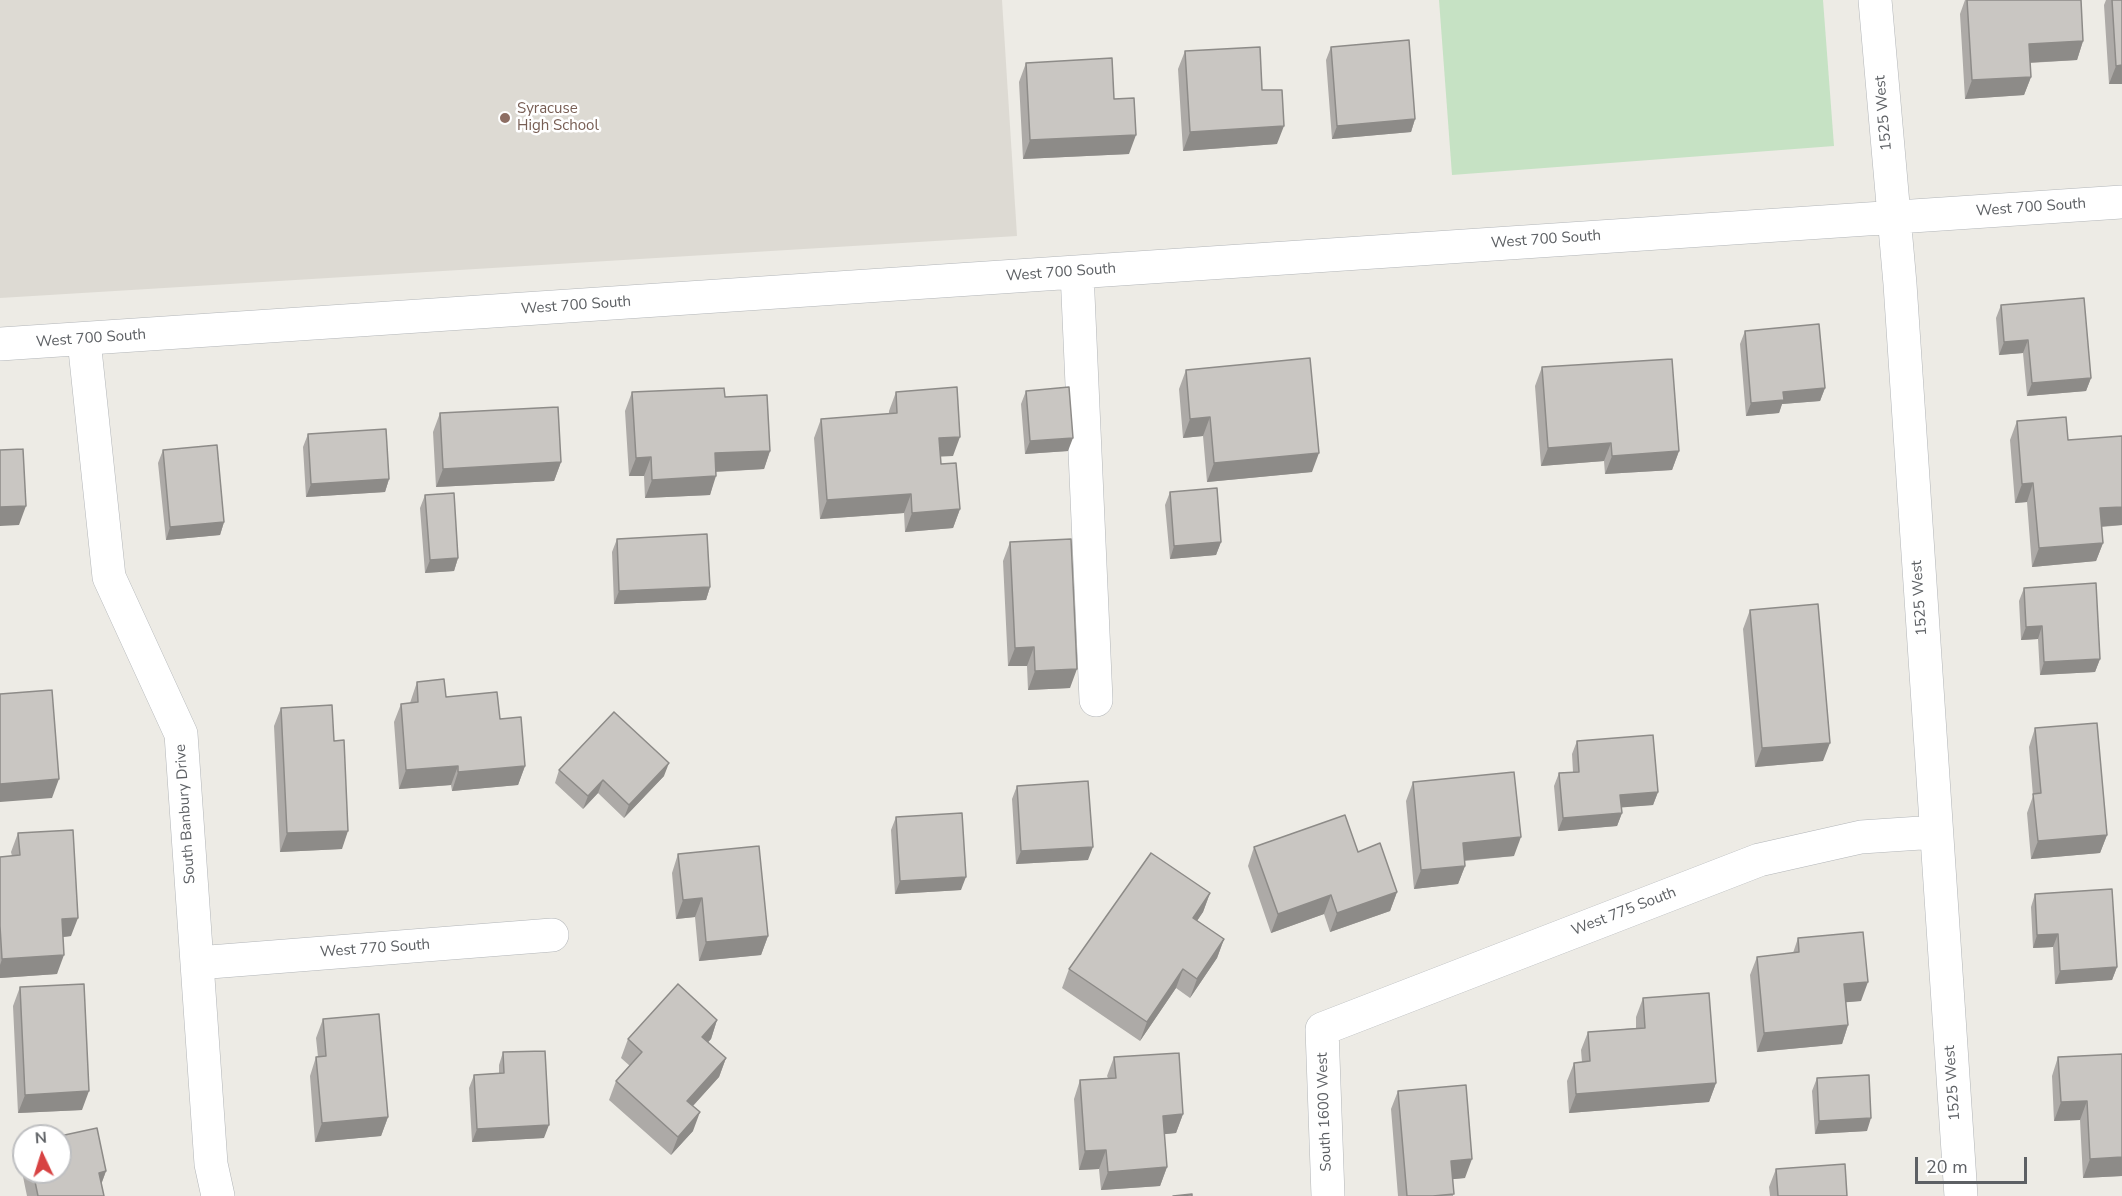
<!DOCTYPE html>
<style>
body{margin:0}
#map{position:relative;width:2122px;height:1196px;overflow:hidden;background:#edebe5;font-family:"Nunito Sans",sans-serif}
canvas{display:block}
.north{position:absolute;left:12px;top:1124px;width:60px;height:60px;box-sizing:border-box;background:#fff;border:2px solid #bebfc1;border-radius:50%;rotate:356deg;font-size:16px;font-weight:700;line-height:24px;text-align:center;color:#5d6064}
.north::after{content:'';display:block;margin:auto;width:21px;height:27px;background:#d74242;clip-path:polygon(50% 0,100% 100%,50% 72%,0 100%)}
.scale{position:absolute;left:1915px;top:1157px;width:112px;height:27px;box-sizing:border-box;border:3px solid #5d6064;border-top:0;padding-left:8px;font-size:18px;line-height:21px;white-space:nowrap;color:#5d6064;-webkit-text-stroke:4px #fff;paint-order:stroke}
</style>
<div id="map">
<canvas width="2122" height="1196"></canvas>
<div class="north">N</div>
<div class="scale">20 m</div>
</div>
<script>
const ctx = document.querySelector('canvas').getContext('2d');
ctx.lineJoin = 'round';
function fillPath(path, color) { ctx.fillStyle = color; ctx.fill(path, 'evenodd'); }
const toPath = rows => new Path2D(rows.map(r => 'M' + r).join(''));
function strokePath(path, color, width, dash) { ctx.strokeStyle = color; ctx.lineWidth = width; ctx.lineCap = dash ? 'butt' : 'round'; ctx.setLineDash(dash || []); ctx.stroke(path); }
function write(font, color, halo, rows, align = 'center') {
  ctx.font = font + ' "Nunito Sans",sans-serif'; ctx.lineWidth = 5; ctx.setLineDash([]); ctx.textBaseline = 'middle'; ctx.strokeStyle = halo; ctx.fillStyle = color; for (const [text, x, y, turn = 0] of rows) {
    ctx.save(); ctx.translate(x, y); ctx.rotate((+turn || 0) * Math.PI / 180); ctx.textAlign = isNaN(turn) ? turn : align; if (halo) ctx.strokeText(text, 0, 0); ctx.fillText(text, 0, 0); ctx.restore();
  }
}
fillPath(toPath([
 [0,0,1002,0,1017,236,0,298]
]), '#dddad3');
fillPath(toPath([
 [1439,0,1823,0,1834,146,1452,175]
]), '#c6e2c4');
const minor = toPath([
 [1875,0,1900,284,1961,1196],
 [1077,272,1096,700],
 [84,340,109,577,181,734,211,1164,218,1196],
 [0,344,2122,202],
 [197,963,552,935],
 [1328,1196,1322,1029,1759,860,1861,837,1936,832]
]);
strokePath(minor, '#b2b5b8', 34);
strokePath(minor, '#fff', 33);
fillPath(toPath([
 [1965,0,2081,0,2083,41,2077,60,2030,63,2031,77,2024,95,1965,99,1960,14],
 [2106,0,2122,0,2122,84,2109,84,2104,5],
 [1331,47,1415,119,1411,132,1332,139,1326,60],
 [1185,51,1262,90,1277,144,1183,151,1178,69],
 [1026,63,1114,99,1129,154,1023,159,1019,82],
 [2001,305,2091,378,2086,391,2027,396,2023,353,1999,355,1996,318],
 [1745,331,1825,388,1820,401,1782,404,1779,413,1746,416,1740,344],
 [1542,367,1679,451,1672,470,1605,474,1604,461,1541,466,1535,386],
 [1186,370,1312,472,1207,482,1203,436,1183,438,1179,389],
 [1026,391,1068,451,1025,454,1021,404],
 [632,392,725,397,770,451,764,469,716,472,710,495,645,498,644,476,629,476,625,411],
 [896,392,953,456,940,456,941,464,960,509,953,528,905,532,904,513,820,519,814,438,821,419,889,414,889,411],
 [440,413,561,462,554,481,436,487,433,432],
 [2017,421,2068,440,2122,436,2122,525,2102,527,2103,543,2096,561,2032,567,2027,502,2015,503,2010,440],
 [308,434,389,479,385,492,306,497,303,447],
 [163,450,224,522,220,535,166,540,158,463],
 [1170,492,1221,542,1216,555,1170,559,1165,505],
 [425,495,458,558,454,571,425,573,420,508],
 [617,539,710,587,706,600,614,604,612,552],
 [1010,542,1070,688,1028,690,1027,666,1008,666,1003,561],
 [2024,588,2100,659,2095,672,2040,675,2038,639,2021,640,2019,601],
 [1750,610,1823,761,1755,767,1743,629],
 [417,682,446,697,500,719,525,766,518,785,452,791,451,785,399,789,394,722,401,704,410,703],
 [281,708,334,741,342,849,280,852,274,726],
 [2035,728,2107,835,2100,853,2031,859,2027,813,2033,796,2029,747],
 [1577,741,1658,792,1653,805,1621,807,1622,813,1617,826,1558,831,1554,786,1559,773,1573,772,1572,754],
 [559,770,664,776,624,818,598,793,583,809,555,783],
 [1413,782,1514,856,1465,861,1465,866,1458,884,1414,889,1406,801],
 [1017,786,1088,860,1016,864,1012,799],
 [896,817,961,890,895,894,891,830],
 [18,833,71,936,63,937,57,974,0,978,0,857,12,856,11,852],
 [1254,847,1358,852,1397,892,1390,911,1330,932,1324,914,1271,933,1248,866],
 [678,854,768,936,761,955,699,961,695,917,676,919,672,873],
 [1210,893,1203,912,1197,921,1224,939,1217,958,1190,998,1176,988,1140,1041,1062,988,1069,969],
 [2035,894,2117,967,2112,980,2055,984,2053,947,2033,948,2031,907],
 [1798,938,1861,1001,1846,1002,1848,1025,1842,1044,1757,1052,1750,975,1757,957,1793,953],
 [20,987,82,1110,18,1113,13,1006],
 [1643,998,1716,1083,1709,1102,1569,1113,1567,1081,1574,1063,1582,1062,1581,1050,1588,1032,1636,1028,1636,1017],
 [323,1019,388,1117,381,1136,315,1142,310,1076,316,1057,318,1057,316,1038],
 [717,1020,711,1039,708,1042,726,1058,719,1077,693,1106,693,1131,671,1155,609,1100,616,1081,630,1066,621,1058,628,1039],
 [503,1052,544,1138,472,1142,469,1088,474,1075,499,1073,499,1065],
 [2122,1054,2122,1176,2083,1178,2080,1120,2054,1121,2052,1076,2058,1057],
 [1114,1057,1183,1114,1176,1133,1164,1134,1167,1167,1160,1186,1101,1190,1099,1169,1079,1170,1074,1099,1080,1080,1108,1078,1107,1076],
 [1817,1078,1867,1131,1815,1134,1812,1091],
 [1398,1091,1465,1178,1452,1179,1453,1196,1398,1196,1391,1109],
 [24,1152,24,1172,106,1171,101,1185,104,1196,27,1196,20,1162],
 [1776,1169,1847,1196,1770,1196,1769,1187]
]), '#adaaa7');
fillPath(toPath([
 [2083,41,2077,60,2022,63,2029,44],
 [2122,65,2122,84,2109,84,2116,66],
 [2031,77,2024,95,1965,99,1972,80],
 [1415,119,1411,132,1332,139,1337,126],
 [1284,126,1277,144,1183,151,1190,132],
 [1136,135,1129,154,1023,159,1030,140],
 [2028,340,2023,353,1999,355,2004,342],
 [2091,378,2086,391,2027,396,2032,383],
 [1825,388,1820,401,1782,404,1779,413,1746,416,1751,403,1783,392],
 [1210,417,1203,436,1183,438,1190,419],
 [960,437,953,456,932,457,939,438],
 [1073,438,1068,451,1025,454,1030,441],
 [1611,443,1604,461,1541,466,1548,448],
 [770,451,764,469,708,472,715,453],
 [1679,451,1672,470,1605,474,1612,456],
 [1319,453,1312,472,1207,482,1214,463],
 [651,457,644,476,629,476,636,458],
 [561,462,554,481,436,487,443,469],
 [716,476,710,495,645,498,652,480],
 [389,479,385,492,306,497,311,484],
 [2033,483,2027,502,2015,503,2022,484],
 [911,494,904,513,820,519,827,500],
 [26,506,19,525,0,526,0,507],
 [2122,507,2122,525,2093,527,2100,508],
 [960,509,953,528,905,532,912,513],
 [224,522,220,535,166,540,170,527],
 [1221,542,1216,555,1170,559,1174,546],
 [2103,543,2096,561,2032,567,2039,548],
 [458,558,454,571,425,573,430,560],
 [710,587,706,600,614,604,619,591],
 [2042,626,2038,639,2021,640,2026,627],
 [1034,647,1027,666,1008,666,1015,648],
 [2100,659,2095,672,2040,675,2044,662],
 [1077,669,1070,688,1028,690,1035,671],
 [1830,743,1823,761,1755,767,1762,748],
 [669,763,664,776,624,818,629,805],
 [458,766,451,785,399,789,406,770],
 [525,766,518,785,452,791,458,772],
 [59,779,52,798,0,802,0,784],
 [603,780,598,793,583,809,588,796],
 [1658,792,1653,805,1615,808,1620,795],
 [1622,813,1617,826,1558,831,1563,818],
 [348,831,342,849,280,852,287,833],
 [2107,835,2100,853,2031,859,2038,841],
 [1521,837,1514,856,1456,861,1463,843],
 [1093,847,1088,860,1016,864,1021,851],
 [1465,866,1458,884,1414,889,1421,870],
 [966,877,961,890,895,894,900,881],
 [1397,892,1390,911,1330,932,1337,913],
 [1210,893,1203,912,1186,937,1193,918],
 [1331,895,1324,914,1271,933,1278,914],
 [702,898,695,917,676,919,683,900],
 [78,918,71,936,55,938,62,919],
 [2058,934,2053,947,2033,948,2037,935],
 [768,936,761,955,699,961,706,942],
 [1224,939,1217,958,1190,998,1197,979],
 [64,955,57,974,0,978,0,965,2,959],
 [2117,967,2112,980,2055,984,2060,971],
 [1183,969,1176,988,1140,1041,1147,1022],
 [1868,982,1861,1001,1837,1003,1844,984],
 [717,1020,711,1039,695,1056,702,1037],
 [1848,1025,1842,1044,1757,1052,1764,1033],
 [726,1058,719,1077,680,1120,687,1101],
 [1716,1083,1709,1102,1569,1113,1576,1094],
 [89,1091,82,1110,18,1113,25,1095],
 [2087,1101,2080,1120,2054,1121,2061,1102],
 [700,1112,693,1131,671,1155,678,1137],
 [1183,1114,1176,1133,1156,1135,1163,1116],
 [388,1117,381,1136,315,1142,322,1123],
 [1871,1118,1867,1131,1815,1134,1819,1121],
 [549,1125,544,1138,472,1142,477,1129],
 [1106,1150,1099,1169,1079,1170,1085,1151],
 [2122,1157,2122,1176,2083,1178,2090,1159],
 [1472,1159,1465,1178,1444,1180,1451,1161],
 [1167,1167,1160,1186,1101,1190,1108,1172],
 [106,1171,99,1190,99,1173]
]), '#8d8b88');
const building = toPath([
 [1967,0,2081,0,2083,41,2029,44,2031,77,1972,80,1967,0],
 [2112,0,2122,0,2122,65,2116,66,2112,0],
 [1409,40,1415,119,1337,126,1331,47,1409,40],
 [1260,47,1262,90,1282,90,1284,126,1190,132,1185,51,1260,47],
 [1112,58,1114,99,1134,98,1136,135,1030,140,1026,63,1112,58],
 [2084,298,2091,378,2032,383,2028,340,2004,342,2001,305,2084,298],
 [1819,324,1825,388,1783,392,1784,400,1751,403,1745,331,1819,324],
 [1310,358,1319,453,1214,463,1210,417,1190,419,1186,370,1310,358],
 [1672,359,1679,451,1612,456,1611,443,1548,448,1542,367,1672,359],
 [957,387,960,437,939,438,941,464,956,463,960,509,912,513,911,494,827,500,821,419,897,413,896,392,957,387],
 [1069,387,1073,438,1030,441,1026,391,1069,387],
 [724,388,725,397,767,395,770,451,715,453,716,476,652,480,651,457,636,458,632,392,724,388],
 [558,407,561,462,443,469,440,413,558,407],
 [2066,417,2068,440,2122,436,2122,507,2100,508,2103,543,2039,548,2033,483,2022,484,2017,421,2066,417],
 [386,429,389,479,311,484,308,434,386,429],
 [217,445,224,522,170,527,163,450,217,445],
 [23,449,26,506,0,507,0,450,23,449],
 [1217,488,1221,542,1174,546,1170,492,1217,488],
 [454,493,458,558,430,560,425,495,454,493],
 [707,534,710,587,619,591,617,539,707,534],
 [1071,539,1077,669,1035,671,1034,647,1015,648,1010,542,1071,539],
 [2096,583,2100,659,2044,662,2042,626,2026,627,2024,588,2096,583],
 [1818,604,1830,743,1762,748,1750,610,1818,604],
 [444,679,446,697,497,692,500,719,521,717,525,766,458,772,458,766,406,770,401,704,418,702,417,682,444,679],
 [52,690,59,779,0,784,0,694,52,690],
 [332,705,334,741,344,740,348,831,287,833,281,708,332,705],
 [614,712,669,763,629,805,603,780,588,796,559,770,614,712],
 [2097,723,2107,835,2038,841,2033,794,2041,793,2035,728,2097,723],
 [1653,735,1658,792,1620,795,1622,813,1563,818,1559,773,1579,772,1577,741,1653,735],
 [1514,772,1521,837,1463,843,1465,866,1421,870,1413,782,1514,772],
 [1088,781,1093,847,1021,851,1017,786,1088,781],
 [962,813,966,877,900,881,896,817,962,813],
 [1345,815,1358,852,1380,843,1397,892,1337,913,1331,895,1278,914,1254,847,1345,815],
 [73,830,78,918,62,919,64,955,2,959,0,926,0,857,20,855,18,833,73,830],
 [759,846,768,936,706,942,702,898,683,900,678,854,759,846],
 [1151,853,1210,893,1193,918,1224,939,1197,979,1183,969,1147,1022,1069,969,1151,853],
 [2112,889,2117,967,2060,971,2058,934,2037,935,2035,894,2112,889],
 [1863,932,1868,982,1844,984,1848,1025,1764,1033,1757,957,1799,952,1798,938,1863,932],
 [84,984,89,1091,25,1095,20,987,84,984],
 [678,984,717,1020,702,1037,726,1058,687,1101,700,1112,678,1137,616,1081,642,1052,628,1039,678,984],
 [1709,993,1716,1083,1576,1094,1574,1063,1590,1061,1588,1032,1645,1028,1643,998,1709,993],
 [379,1014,388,1117,322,1123,316,1057,326,1056,323,1019,379,1014],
 [545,1051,549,1125,477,1129,474,1075,504,1073,503,1052,545,1051],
 [1179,1053,1183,1114,1163,1116,1167,1167,1108,1172,1106,1150,1085,1151,1080,1080,1116,1078,1114,1057,1179,1053],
 [2122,1054,2122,1157,2090,1159,2087,1101,2061,1102,2058,1057,2122,1054],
 [1869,1075,1871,1118,1819,1121,1817,1078,1869,1075],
 [1466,1085,1472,1159,1451,1161,1454,1194,1433,1196,1407,1196,1398,1091,1466,1085],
 [97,1128,106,1171,99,1173,104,1196,38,1196,33,1172,60,1172,60,1136,97,1128],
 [1845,1164,1847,1196,1778,1196,1776,1169,1845,1164],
 [1192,1194,1192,1196,1173,1196,1192,1194]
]);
fillPath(building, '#c9c6c2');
strokePath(building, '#8d8b88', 1.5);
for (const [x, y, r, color] of [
 [505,118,6,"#8d6e63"]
]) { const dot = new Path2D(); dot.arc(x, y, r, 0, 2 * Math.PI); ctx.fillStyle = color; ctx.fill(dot); strokePath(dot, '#fff', 2); }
write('15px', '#785e54', '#fff', [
 ["Syracuse",517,109],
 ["High School",517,126]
], 'left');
write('15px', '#5d6064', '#fff', [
 ["1525 West",1884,113,-95],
 ["West 700 South",2031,208,-4],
 ["West 700 South",1546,240,-4],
 ["West 700 South",1061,273,-4],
 ["West 700 South",576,306,-4],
 ["West 700 South",91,339,-4],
 ["1525 West",1920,598,-94],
 ["South Banbury Drive",186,814,-94],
 ["West 775 South",1624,912,-21],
 ["West 770 South",375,949,-4],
 ["1525 West",1953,1083,-94],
 ["South 1600 West",1325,1112,-92]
]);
</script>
